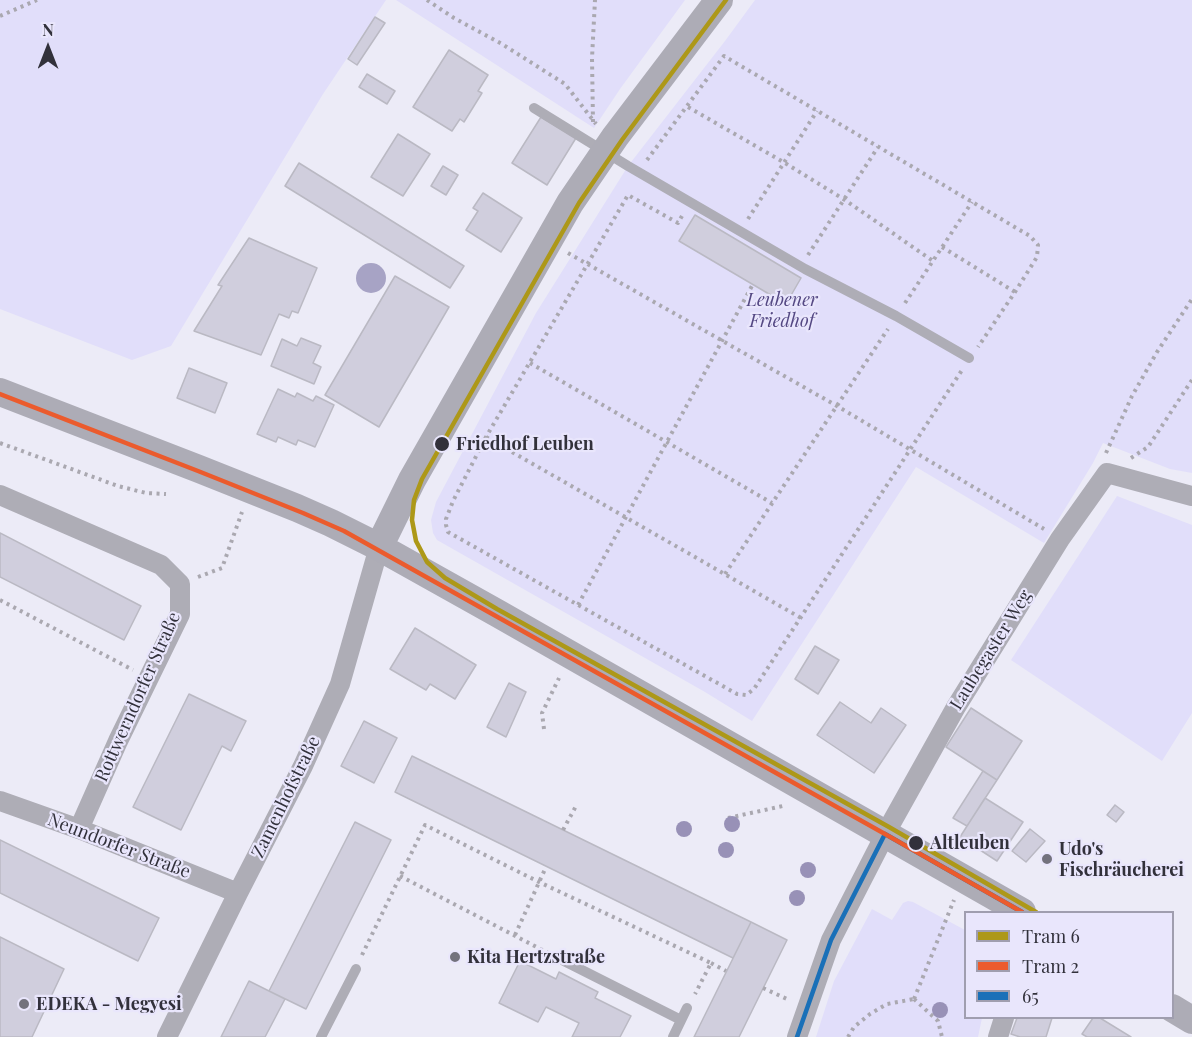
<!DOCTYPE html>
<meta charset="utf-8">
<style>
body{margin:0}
#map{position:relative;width:1192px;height:1037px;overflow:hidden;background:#ecebf7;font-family:"Playfair Display",serif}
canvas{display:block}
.legend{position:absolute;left:964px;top:911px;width:210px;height:108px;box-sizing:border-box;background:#e9e6fc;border:2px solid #a09eaf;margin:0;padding:8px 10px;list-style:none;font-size:18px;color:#32313b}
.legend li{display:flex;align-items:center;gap:12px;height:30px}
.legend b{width:30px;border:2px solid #a09eaf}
.north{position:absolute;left:18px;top:18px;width:60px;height:60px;-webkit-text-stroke:4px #e9e6fc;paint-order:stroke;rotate:0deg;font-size:16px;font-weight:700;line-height:24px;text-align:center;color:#32313b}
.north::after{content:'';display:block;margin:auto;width:21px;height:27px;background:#32313b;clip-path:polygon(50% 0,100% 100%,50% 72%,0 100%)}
</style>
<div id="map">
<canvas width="1192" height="1037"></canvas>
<ul class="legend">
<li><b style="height:8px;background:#ad9818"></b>Tram 6</li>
<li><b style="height:8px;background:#eb5b2d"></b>Tram 2</li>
<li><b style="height:8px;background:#1a70b8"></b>65</li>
</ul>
<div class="north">N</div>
</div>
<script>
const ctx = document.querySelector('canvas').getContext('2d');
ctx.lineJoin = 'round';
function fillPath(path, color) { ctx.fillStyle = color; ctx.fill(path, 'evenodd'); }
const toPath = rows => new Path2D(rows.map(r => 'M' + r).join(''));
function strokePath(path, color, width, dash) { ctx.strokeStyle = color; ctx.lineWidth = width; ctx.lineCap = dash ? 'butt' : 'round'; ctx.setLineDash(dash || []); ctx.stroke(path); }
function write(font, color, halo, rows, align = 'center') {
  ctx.font = font + ' "Playfair Display",serif'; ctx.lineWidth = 4.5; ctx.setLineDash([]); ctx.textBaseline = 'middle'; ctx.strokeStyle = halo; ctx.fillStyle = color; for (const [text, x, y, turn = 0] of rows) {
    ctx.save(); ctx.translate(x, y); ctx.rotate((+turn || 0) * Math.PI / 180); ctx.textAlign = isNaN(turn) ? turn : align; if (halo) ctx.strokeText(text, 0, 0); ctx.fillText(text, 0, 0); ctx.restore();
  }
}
fillPath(toPath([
 [0,0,386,0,323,94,171,346,132,360,0,309],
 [396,0,685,0,620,89,594,128],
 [755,0,1192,0,1192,473,1170,469,1103,443,1093,463,1044,543,916,467,752,721,705,692,437,540,433,533,431,520,436,502,536,313,628,166,725,41],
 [1117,496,1192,525,1192,713,1162,761,1011,660],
 [908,901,913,902,965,930,966,1018,982,1018,978,1037,816,1037,834,981,872,909,892,920,903,903]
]), '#e1defa');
fillPath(toPath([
 '356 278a15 15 0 1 1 30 0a15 15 0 1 1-30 0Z'
]), '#a7a3c5');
const building = toPath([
 [375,17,385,23,357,65,348,59,375,17],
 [449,50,488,75,478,91,482,93,464,122,460,119,452,131,413,107,449,50],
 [367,74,395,91,387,104,359,87,367,74],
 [541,117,576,138,547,185,512,163,541,117],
 [398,134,430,154,403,196,371,177,398,134],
 [299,163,464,266,450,288,285,186,299,163],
 [443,166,458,175,446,195,431,186,443,166],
 [483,193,522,218,501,252,466,230,478,211,473,208,483,193],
 [695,215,801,278,786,304,679,241,695,215],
 [249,238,317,268,298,313,292,311,289,318,279,314,261,355,194,331,222,286,218,285,249,238],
 [395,276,449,307,379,427,325,395,395,276],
 [301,338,321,346,313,363,321,367,314,384,271,366,282,339,297,346,301,338],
 [189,368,227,383,215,413,177,398,189,368],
 [278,389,295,397,297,393,313,401,316,396,334,405,315,447,298,440,296,445,278,437,276,442,257,434,278,389],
 [0,533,141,606,124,640,0,577,0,533],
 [415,628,476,665,455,699,430,684,426,690,390,669,415,628],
 [815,646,839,660,818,694,795,679,815,646],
 [509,683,526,692,506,737,487,727,509,683],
 [189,694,246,721,231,751,222,746,181,830,133,807,189,694],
 [840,702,871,723,881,708,906,725,874,773,817,735,840,702],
 [971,708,1022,741,997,780,946,747,971,708],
 [364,721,397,738,374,783,341,766,364,721],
 [412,756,751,922,733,958,395,792,412,756],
 [983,771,997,780,967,826,953,818,983,771],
 [985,798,1023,822,997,861,960,837,985,798],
 [1115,805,1124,812,1116,822,1107,815,1115,805],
 [355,822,391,840,306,1009,269,991,355,822],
 [1030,829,1045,841,1026,862,1012,851,1030,829],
 [0,840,159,918,138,961,0,893,0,840],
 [751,922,787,940,739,1037,694,1037,751,922],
 [0,937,64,969,32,1037,0,1037,0,937],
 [520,961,556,979,559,972,598,992,595,998,631,1016,620,1037,572,1037,579,1023,546,1007,538,1022,499,1003,520,961],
 [249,981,285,999,265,1037,221,1037,249,981],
 [1017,1018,1052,1018,1046,1037,1020,1037,1011,1034,1017,1018],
 [1093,1018,1100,1018,1131,1037,1087,1037,1082,1034,1093,1018]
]);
fillPath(building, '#d0cedd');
strokePath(building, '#bab9c3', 1.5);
strokePath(toPath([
 [427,0,454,18,502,44,565,84,596,124],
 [0,16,37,0],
 [688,107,785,163,845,200,933,261],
 [593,122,592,58,595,0],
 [647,160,724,56,1030,236,1038,245,1037,257,1015,292,978,347],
 [682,216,678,223,628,195,486,437,453,501,446,519,446,525,448,532,737,694,746,695,754,689,962,370],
 [748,219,817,111],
 [942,247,1015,292],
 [568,253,837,406,1044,529],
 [808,255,878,147],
 [905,303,972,202],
 [530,363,772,503],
 [486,437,801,618],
 [0,443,118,486,146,493,166,494],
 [1106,453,1132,396,1157,352,1192,299],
 [1131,458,1148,447,1192,380],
 [725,574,888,329],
 [198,577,222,568,242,512],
 [0,600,133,670],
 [578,605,753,284],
 [544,729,542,713,559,678],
 [728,818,783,806],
 [563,830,576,806],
 [400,876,550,954],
 [515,935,546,867],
 [362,955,425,825,539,882,711,963,695,994],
 [711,963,726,971],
 [763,988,789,1000],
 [914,999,954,900],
 [914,999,938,1021,942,1037],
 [848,1037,854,1027,870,1014,887,1004,914,999]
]), '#aaa8b0', 4, [3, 4.5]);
strokePath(toPath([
 [534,108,628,166,805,269,896,316,969,358],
 [564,961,681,1020],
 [321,1037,356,969],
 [673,1037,687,1008]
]), '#aeadb6', 10);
strokePath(toPath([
 [0,495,161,565,180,584,180,614,118,741,79,829],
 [0,801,79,829,238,893],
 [167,1037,238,893,303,766,340,684,379,547],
 [797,1037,831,940,889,827,956,707,1060,539,1107,473,1192,496],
 [998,1037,1004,1018]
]), '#aeadb6', 20);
strokePath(toPath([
 [0,392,199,469,297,508,331,523,379,547,497,613,1022,912],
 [379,547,412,480,570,203,615,137,719,0],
 [1172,1008,1192,1020]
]), '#adacb6', 28);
strokePath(toPath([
 [885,834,1022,912],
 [797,1037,831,940,885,834]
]), '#1a70b8', 4.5);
strokePath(toPath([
 [726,0,622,140,579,203,422,479,414,500,412,520,416,541,427,562,445,578,497,609,889,827,1036,912]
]), '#ad9818', 4.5);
strokePath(toPath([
 [0,394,198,471,303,513,344,531,885,834,1022,912]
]), '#eb5b2d', 4.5);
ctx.fillStyle = '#9891b7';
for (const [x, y] of [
 [732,824],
 [684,829],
 [726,850],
 [808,870],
 [797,898],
 [940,1010]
]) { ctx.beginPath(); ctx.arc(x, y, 8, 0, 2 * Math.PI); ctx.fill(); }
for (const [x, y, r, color] of [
 [442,444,8,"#32313b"],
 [916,843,8,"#32313b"],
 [1047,859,6,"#73727d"],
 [455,957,6,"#73727d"],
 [24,1004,6,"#73727d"]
]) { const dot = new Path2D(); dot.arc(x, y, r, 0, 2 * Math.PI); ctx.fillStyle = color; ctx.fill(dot); strokePath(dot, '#e9e6fc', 2); }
write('italic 18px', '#544883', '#e9e6fc', [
 ["Leubener",782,300],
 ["Friedhof",782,321]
]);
write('bold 18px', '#32313b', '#e9e6fc', [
 ["Friedhof Leuben",456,444],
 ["Altleuben",930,843]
], 'left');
write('18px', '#32313b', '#e9e6fc', [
 ["Laubegaster Weg",991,650,-58],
 ["Rottwerndorfer Straße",138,697,-66],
 ["Zamenhofstraße",286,797,-64],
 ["Neundorfer Straße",119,846,21]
]);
write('bold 18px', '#32313b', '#e9e6fc', [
 ["Udo's",1059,849],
 ["Fischräucherei",1059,870],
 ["Kita Hertzstraße",467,957],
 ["EDEKA - Megyesi",36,1004]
], 'left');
</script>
